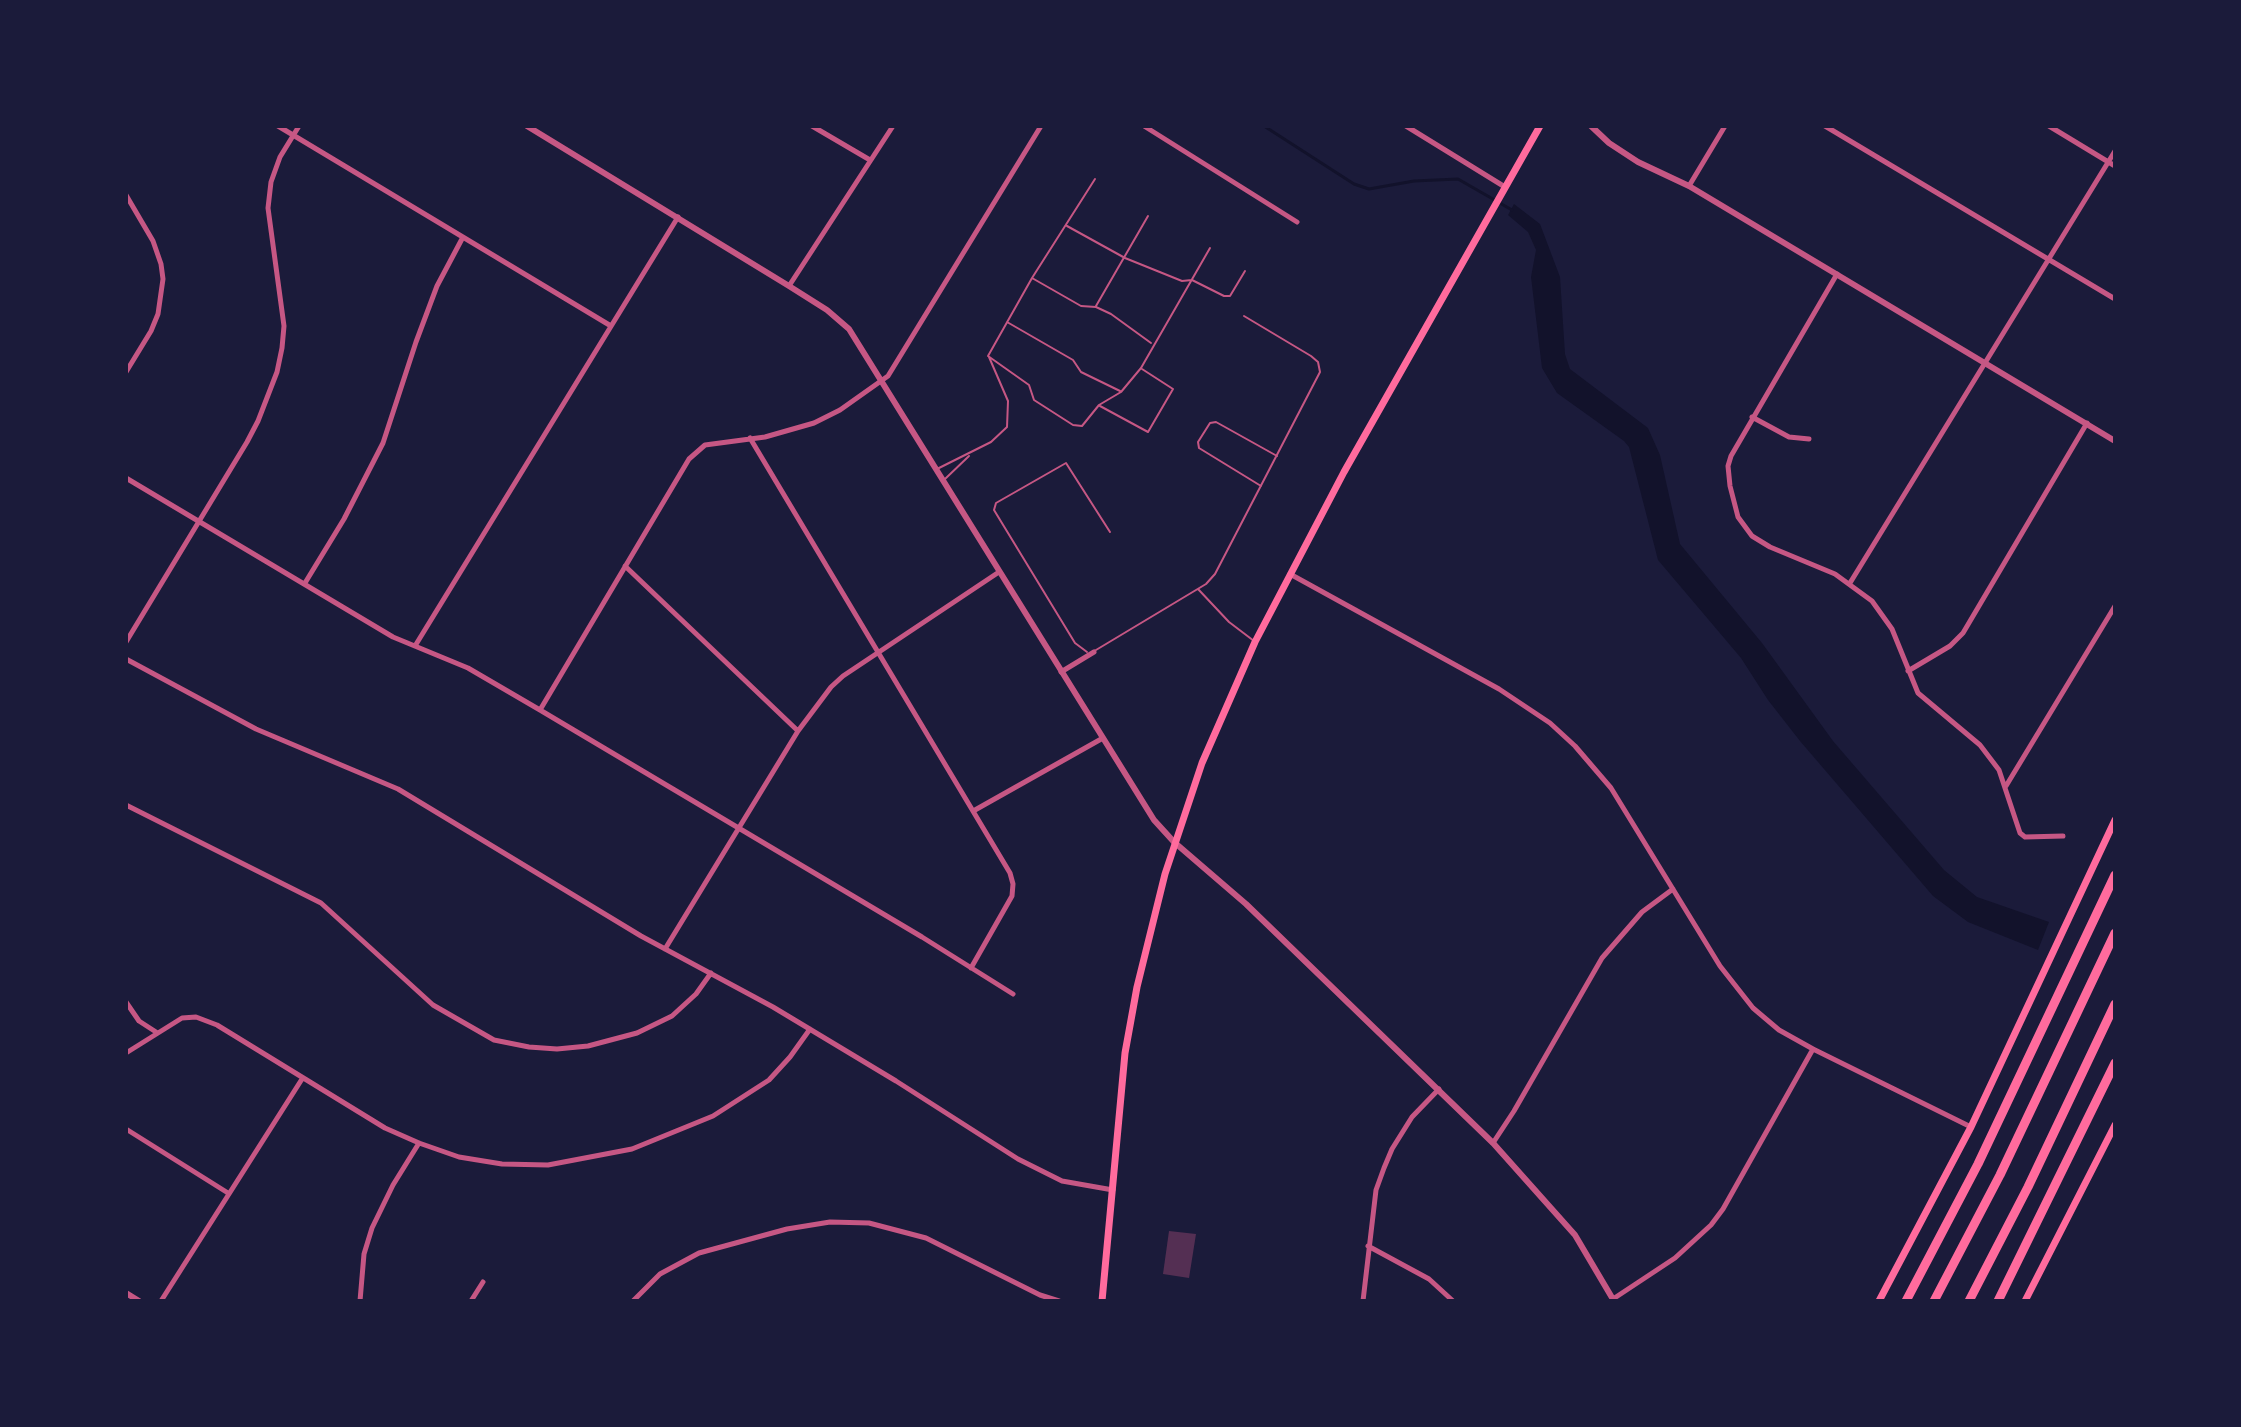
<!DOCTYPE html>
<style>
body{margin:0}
#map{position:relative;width:2241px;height:1427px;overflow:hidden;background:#1b1b3a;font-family:Montserrat,sans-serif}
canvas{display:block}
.frame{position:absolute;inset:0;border:128px solid #1b1b3a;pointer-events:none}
</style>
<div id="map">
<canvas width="2241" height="1427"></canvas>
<div class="frame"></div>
</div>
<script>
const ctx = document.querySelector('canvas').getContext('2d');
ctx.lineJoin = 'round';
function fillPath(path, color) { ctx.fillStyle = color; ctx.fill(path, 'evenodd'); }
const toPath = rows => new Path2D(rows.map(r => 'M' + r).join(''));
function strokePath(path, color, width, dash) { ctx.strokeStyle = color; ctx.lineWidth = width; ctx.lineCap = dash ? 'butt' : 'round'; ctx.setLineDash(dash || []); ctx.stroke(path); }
fillPath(toPath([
 [1514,204,1540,224,1560,277,1565,354,1570,369,1648,428,1660,455,1680,544,1762,643,1833,741,1944,870,1977,897,2049,922,2038,950,1968,922,1933,896,1800,741,1768,700,1741,658,1658,560,1629,447,1624,441,1557,393,1542,368,1531,277,1536,250,1528,232,1508,215]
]), '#12122b');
strokePath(toPath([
 [1264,126,1354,184,1369,189,1414,181,1458,179,1512,210]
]), '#12122b', 3);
fillPath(toPath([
 [1169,1231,1196,1234,1189,1278,1163,1274]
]), '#542f53');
strokePath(toPath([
 [1067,226,1125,258,1182,281,1192,280,1224,296,1230,296,1245,271],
 [1032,278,1081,306,1096,307,1111,314,1151,343],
 [1096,306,1148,216],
 [1007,322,1073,360,1081,372,1120,391],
 [988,356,1029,385,1034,400,1073,425,1082,426,1099,405,1121,392,1141,368,1210,248],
 [988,356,1032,278,1095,179],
 [1100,406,1148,432,1173,389,1142,369],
 [937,469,991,442,1007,427,1008,401,989,357],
 [945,479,969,456],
 [1261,486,1199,448,1198,442,1210,423,1216,422,1277,456],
 [1198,589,1229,622,1254,641],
 [1096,650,1206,584,1215,574,1320,372,1318,362,1311,356,1244,316],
 [1087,652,1075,643,994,510,996,503,1066,463,1110,532]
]), '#c65784', 2);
strokePath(toPath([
 [278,126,611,326],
 [812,126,870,160],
 [1144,126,1297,222],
 [1406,126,1505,187],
 [1825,126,2115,299],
 [2049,126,2115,166],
 [1689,186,1725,126],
 [126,195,153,241,161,264,163,279,158,314,151,331,126,372],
 [1837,274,1731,456,1728,466,1730,486,1738,517,1752,536,1770,547,1835,574,1872,601,1892,629,1918,693,1980,745,1999,770,2020,833,2025,837,2063,836],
 [789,286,893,126],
 [1752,417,1789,437,1809,439],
 [750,438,1010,873,1013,884,1012,896,971,968],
 [126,478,393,637,468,668,540,710,922,937,1013,994],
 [625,566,798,731],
 [1290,574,1499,689,1550,723,1575,746,1611,788,1720,966,1753,1008,1779,1030,1813,1049,1971,1127],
 [305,583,344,519,383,443,416,342,437,286,463,237],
 [1850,583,2115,151],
 [126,642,247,442,258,421,277,372,282,348,284,326,268,208,271,182,280,157,299,126],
 [415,646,678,217],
 [126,659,256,729,398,789,641,936,773,1007,896,1081,1018,1159,1062,1181,1113,1190],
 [1908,671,1950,646,1963,633,2087,423],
 [1061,672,1094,652],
 [540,710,689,459,705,445,765,437,814,423,840,410,888,376,1041,126],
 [2006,786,2115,606],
 [126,805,321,903,433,1005,494,1040,529,1047,557,1049,588,1046,637,1033,672,1016,696,994,711,973],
 [975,810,1103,738],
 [665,949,798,731,831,687,843,676,999,572],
 [126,1002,139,1021,156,1032],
 [126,1053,182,1018,196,1017,217,1025,385,1128,419,1143,459,1157,502,1164,548,1165,632,1149,713,1116,769,1080,790,1057,810,1029],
 [126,1129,228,1193],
 [1493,1143,1514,1111,1602,958,1642,912,1673,889],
 [1368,1246,1429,1279,1453,1301],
 [1613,1299,1675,1258,1711,1225,1723,1209,1813,1049],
 [161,1301,302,1079],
 [360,1301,364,1254,372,1228,393,1185,419,1143],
 [471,1301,483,1282],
 [633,1301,660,1274,699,1253,787,1229,830,1222,869,1223,926,1238,1040,1295,1059,1301],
 [1363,1301,1376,1190,1384,1168,1392,1149,1412,1117,1439,1089]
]), '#c65784', 5);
strokePath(toPath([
 [527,126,789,286,827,310,849,329,1154,820,1174,842,1246,904,1493,1143,1575,1235,1614,1301],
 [1591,126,1609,143,1638,162,1689,186,2115,441],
 [126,1293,139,1301]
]), '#c65784', 6);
strokePath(toPath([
 [1102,1301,1125,1053,1137,987,1165,874,1202,763,1255,642,1344,472,1540,126],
 [1879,1301,1971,1127,2115,820],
 [2025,1301,2115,1125]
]), '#ff6b9d', 7);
strokePath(toPath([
 [1906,1301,1978,1164,2115,875],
 [1934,1301,2000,1175,2115,933],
 [1969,1301,2028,1187,2115,1004],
 [1998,1301,2115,1063]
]), '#ff6b9d', 9);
</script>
